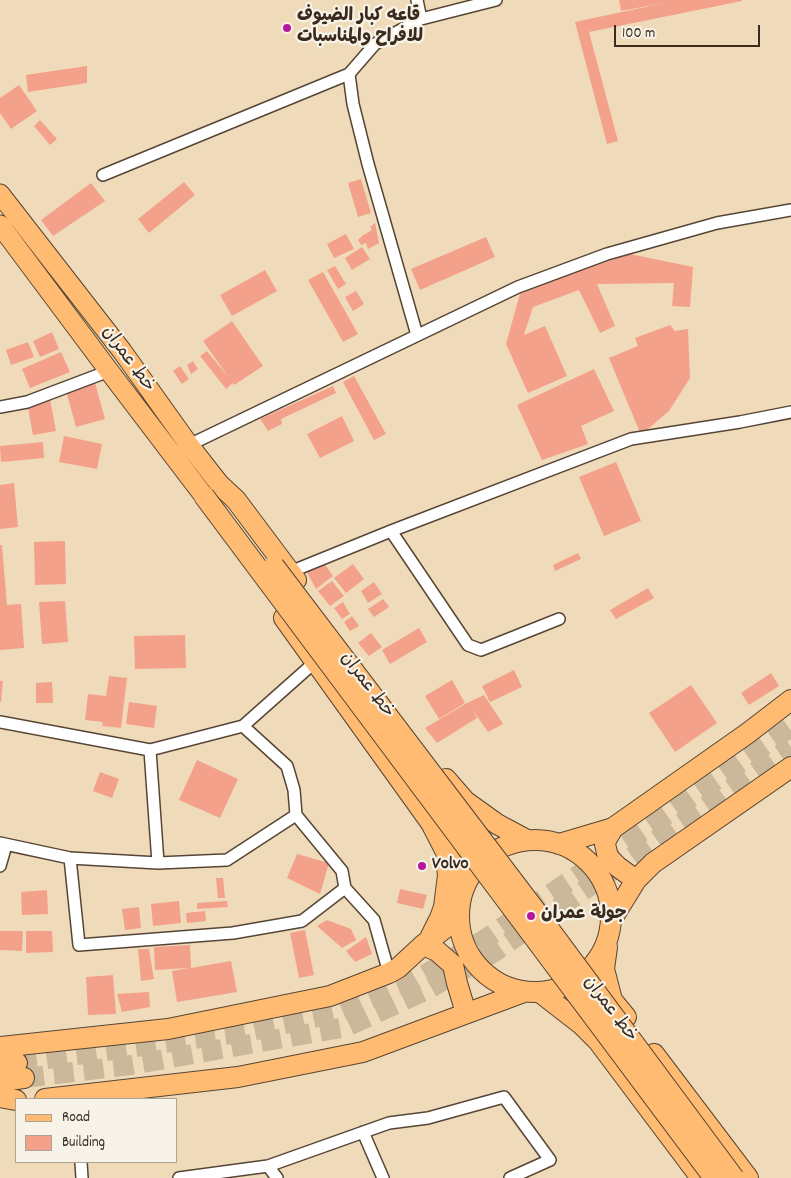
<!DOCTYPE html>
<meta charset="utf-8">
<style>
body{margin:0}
#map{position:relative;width:791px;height:1178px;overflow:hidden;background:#efdbba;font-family:Dekko,sans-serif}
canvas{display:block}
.legend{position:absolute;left:15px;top:1098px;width:162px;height:65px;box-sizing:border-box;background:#f7f3e8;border:1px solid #aca397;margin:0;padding:6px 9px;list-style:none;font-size:15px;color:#3b2a1e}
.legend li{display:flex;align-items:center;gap:10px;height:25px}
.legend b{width:25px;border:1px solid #aca397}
.scale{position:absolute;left:614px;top:25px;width:146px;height:22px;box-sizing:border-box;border:2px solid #3b2a1e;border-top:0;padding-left:6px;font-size:15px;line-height:18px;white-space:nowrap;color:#3b2a1e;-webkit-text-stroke:4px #f7f3e8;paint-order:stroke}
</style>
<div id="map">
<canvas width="791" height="1178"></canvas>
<ul class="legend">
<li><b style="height:6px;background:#ffbb71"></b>Road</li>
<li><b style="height:14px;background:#f3a18b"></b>Building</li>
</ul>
<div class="scale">100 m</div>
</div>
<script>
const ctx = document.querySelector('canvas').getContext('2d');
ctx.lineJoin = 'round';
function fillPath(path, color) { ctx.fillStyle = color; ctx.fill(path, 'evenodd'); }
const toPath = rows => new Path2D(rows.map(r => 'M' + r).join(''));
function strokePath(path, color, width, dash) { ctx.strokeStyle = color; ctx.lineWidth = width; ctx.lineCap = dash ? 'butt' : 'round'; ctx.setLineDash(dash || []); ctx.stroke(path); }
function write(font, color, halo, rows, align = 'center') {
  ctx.font = font + ' Dekko,"Playpen Sans Arabic",sans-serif'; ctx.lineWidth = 4.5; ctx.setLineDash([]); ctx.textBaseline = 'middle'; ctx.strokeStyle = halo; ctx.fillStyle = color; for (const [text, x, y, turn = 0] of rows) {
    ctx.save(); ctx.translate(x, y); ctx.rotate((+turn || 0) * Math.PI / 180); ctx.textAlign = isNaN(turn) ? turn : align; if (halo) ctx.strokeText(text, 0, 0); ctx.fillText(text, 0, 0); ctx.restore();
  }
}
fillPath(toPath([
 [619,0,742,0,742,1,589,32,618,141,607,144,575,22,664,3,621,11],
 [87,66,87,83,28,92,26,75],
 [19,85,37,111,11,129,0,113,0,98],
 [40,120,57,139,50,145,34,126],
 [361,179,371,213,358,217,348,183],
 [184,182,195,195,149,233,138,219],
 [91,183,105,201,53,236,41,220],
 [375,223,379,243,368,249,366,243,361,245,358,240,362,236,372,230,370,227],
 [346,234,354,249,334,258,327,244],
 [486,237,495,257,420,290,411,269],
 [362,247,370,259,352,270,345,258],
 [630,254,693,267,690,307,672,306,674,283,597,284,615,326,600,333,579,290,533,307,524,335,545,326,567,376,528,393,506,344,521,290],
 [335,266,346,284,338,289,327,270],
 [265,270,277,291,232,316,220,295],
 [323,272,358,334,343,342,308,280],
 [356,291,364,304,353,311,345,297],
 [232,321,263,366,234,385,233,383,226,389,200,356,207,351,229,378,203,341],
 [670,325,675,331,688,329,690,378,669,411,641,435,609,358,638,346,635,338],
 [52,332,59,349,40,357,33,341],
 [28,342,34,357,11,365,6,350],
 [61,352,70,372,30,388,22,369],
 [193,361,198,369,191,374,187,365],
 [180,366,189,379,182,384,173,371],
 [594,369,614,411,581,426,588,444,542,460,517,405],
 [354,376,386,434,374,440,343,382],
 [95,383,105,419,76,427,66,391],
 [333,386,336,393,281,419,282,424,268,431,260,419],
 [50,399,56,431,33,435,27,403],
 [342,416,354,441,320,458,307,434],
 [64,436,102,444,97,469,59,462],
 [43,442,44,458,1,462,0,446],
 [616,462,641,521,604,536,579,477],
 [14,483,18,527,0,529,0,485],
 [65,541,66,584,35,585,34,542],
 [0,545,2,545,7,605,21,604,24,648,0,650],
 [578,553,581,559,555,571,553,565],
 [322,560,333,576,316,589,305,569],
 [353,564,364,579,346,593,334,578],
 [332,581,344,596,330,606,318,591],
 [374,582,382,594,368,603,361,591],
 [648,588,654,598,616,619,610,610],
 [383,599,389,607,374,617,368,609],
 [65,601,68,642,42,644,39,602],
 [343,602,350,614,342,619,334,608],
 [352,616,359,626,350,631,344,622],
 [419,628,427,642,390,664,382,650],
 [371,633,382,647,369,656,358,643],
 [185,635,186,668,135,669,134,636],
 [514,670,522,687,490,702,482,686],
 [771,673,779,686,749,705,741,693],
 [109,676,127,678,121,728,102,726,103,722,85,720,88,694,106,696],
 [452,680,465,703,439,719,425,696],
 [0,681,3,681,1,702,0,702],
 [52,682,53,703,36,703,36,683],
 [691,685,717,723,675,752,649,713],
 [484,695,503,724,488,732,472,709,477,718,437,743,425,728,467,703],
 [129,702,157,706,154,728,126,724],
 [197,760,238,779,220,818,179,800],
 [100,772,119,779,112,798,93,791],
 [297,854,329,863,320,894,287,878],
 [216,878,223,878,225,898,218,898],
 [400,889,427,895,423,909,397,903],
 [47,890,48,914,22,915,21,892],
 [179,901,181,923,153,926,151,904],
 [227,901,228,907,197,909,197,903],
 [139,907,141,928,125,930,122,909],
 [205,911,206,921,187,923,186,913],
 [327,920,351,929,356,940,342,948,317,926],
 [305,930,314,975,299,978,290,933],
 [0,931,23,931,22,951,0,950],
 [26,931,52,931,53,952,26,953],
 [366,937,372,954,355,962,346,951],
 [190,945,191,968,231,961,237,992,177,1002,172,971,189,968,155,970,154,947],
 [138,949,149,949,154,979,141,981],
 [113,975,116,1014,88,1015,86,977],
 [149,992,150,1007,122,1012,117,994]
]), '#f3a18b');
strokePath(toPath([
 [17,1063,247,1032,337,1013,415,980,484,940,534,905,645,830,791,727],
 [24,1078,131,1065,346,1027,427,990,493,953,791,747]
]), '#cbb89b', 20, [20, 10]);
const minor = toPath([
 [417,0,421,19],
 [103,175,349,74],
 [417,335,368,164,353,104,349,74,375,44,421,19,496,0],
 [0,407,27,402,109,371],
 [189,445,518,287,607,254,717,223,791,210],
 [391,531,468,645,481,650,559,619],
 [290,572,391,531,631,439,740,422,791,412],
 [0,722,150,750,243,726,315,662],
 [243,726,287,766,294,790,296,815],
 [150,750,158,863],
 [0,843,70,858,158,863,227,860,296,815,342,871,345,888,374,920,389,973],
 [70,858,79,945,233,933,302,921,345,888],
 [0,866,6,845],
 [363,1132,383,1178],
 [81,1162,82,1178],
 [268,1166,277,1178],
 [179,1178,268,1166,389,1123,428,1118,504,1097,550,1160,510,1178]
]);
const primary = toPath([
 [0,194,122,351,189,445,221,486],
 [0,225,109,371,204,496]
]);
const trunk = toPath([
 [221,486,236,500,296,580],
 [284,618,431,823,464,887],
 [446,779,465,801,497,824,527,840],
 [613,828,606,840,605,844,607,853,609,858,618,867,636,880],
 '459 916a76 76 0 1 1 152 0a76 76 0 1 1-152 0Z',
 [559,844,613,828,748,733,791,700],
 [612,919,636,880,653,863,791,767],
 [431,936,440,918,444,907,448,875,446,859],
 [423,945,437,951,453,965,457,983,466,1013],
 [607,947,604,969,612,1000,626,1017],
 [541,993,581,1024,598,1041,701,1178],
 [0,1047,168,1029,330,996,389,973,398,968,423,945,458,918],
 [654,1054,748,1178],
 [0,1065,17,1063],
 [0,1081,24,1078],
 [0,1097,16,1100],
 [45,1099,238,1077,363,1052,524,992]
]);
strokePath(minor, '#564535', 14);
strokePath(primary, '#564535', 21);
strokePath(trunk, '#564535', 22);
strokePath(minor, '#fff', 11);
strokePath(primary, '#ffbb71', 19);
strokePath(trunk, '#ffbb71', 20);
const trunkBridge = toPath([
 [204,496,714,1178],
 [274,566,532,906,734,1178]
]);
strokePath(trunkBridge, '#564535', 22, []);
strokePath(trunkBridge, '#ffbb71', 20);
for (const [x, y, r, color] of [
 [287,28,5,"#b5179e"],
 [422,866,5,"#b5179e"],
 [531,916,5,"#b5179e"]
]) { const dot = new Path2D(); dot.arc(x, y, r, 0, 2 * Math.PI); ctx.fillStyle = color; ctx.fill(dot); strokePath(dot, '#f7f3e8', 2); }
write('bold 18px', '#3b2a1e', '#f7f3e8', [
 ["قاعه كبار الضيوف",297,18],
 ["للافراح والمناسبات",297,39],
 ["Volvo",432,866],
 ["جولة عمران",541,916]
], 'left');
write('18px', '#3b2a1e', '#f7f3e8', [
 ["خط عمران",127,360,54],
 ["خط عمران",366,686,53],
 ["خط عمران",609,1010,53]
]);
</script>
